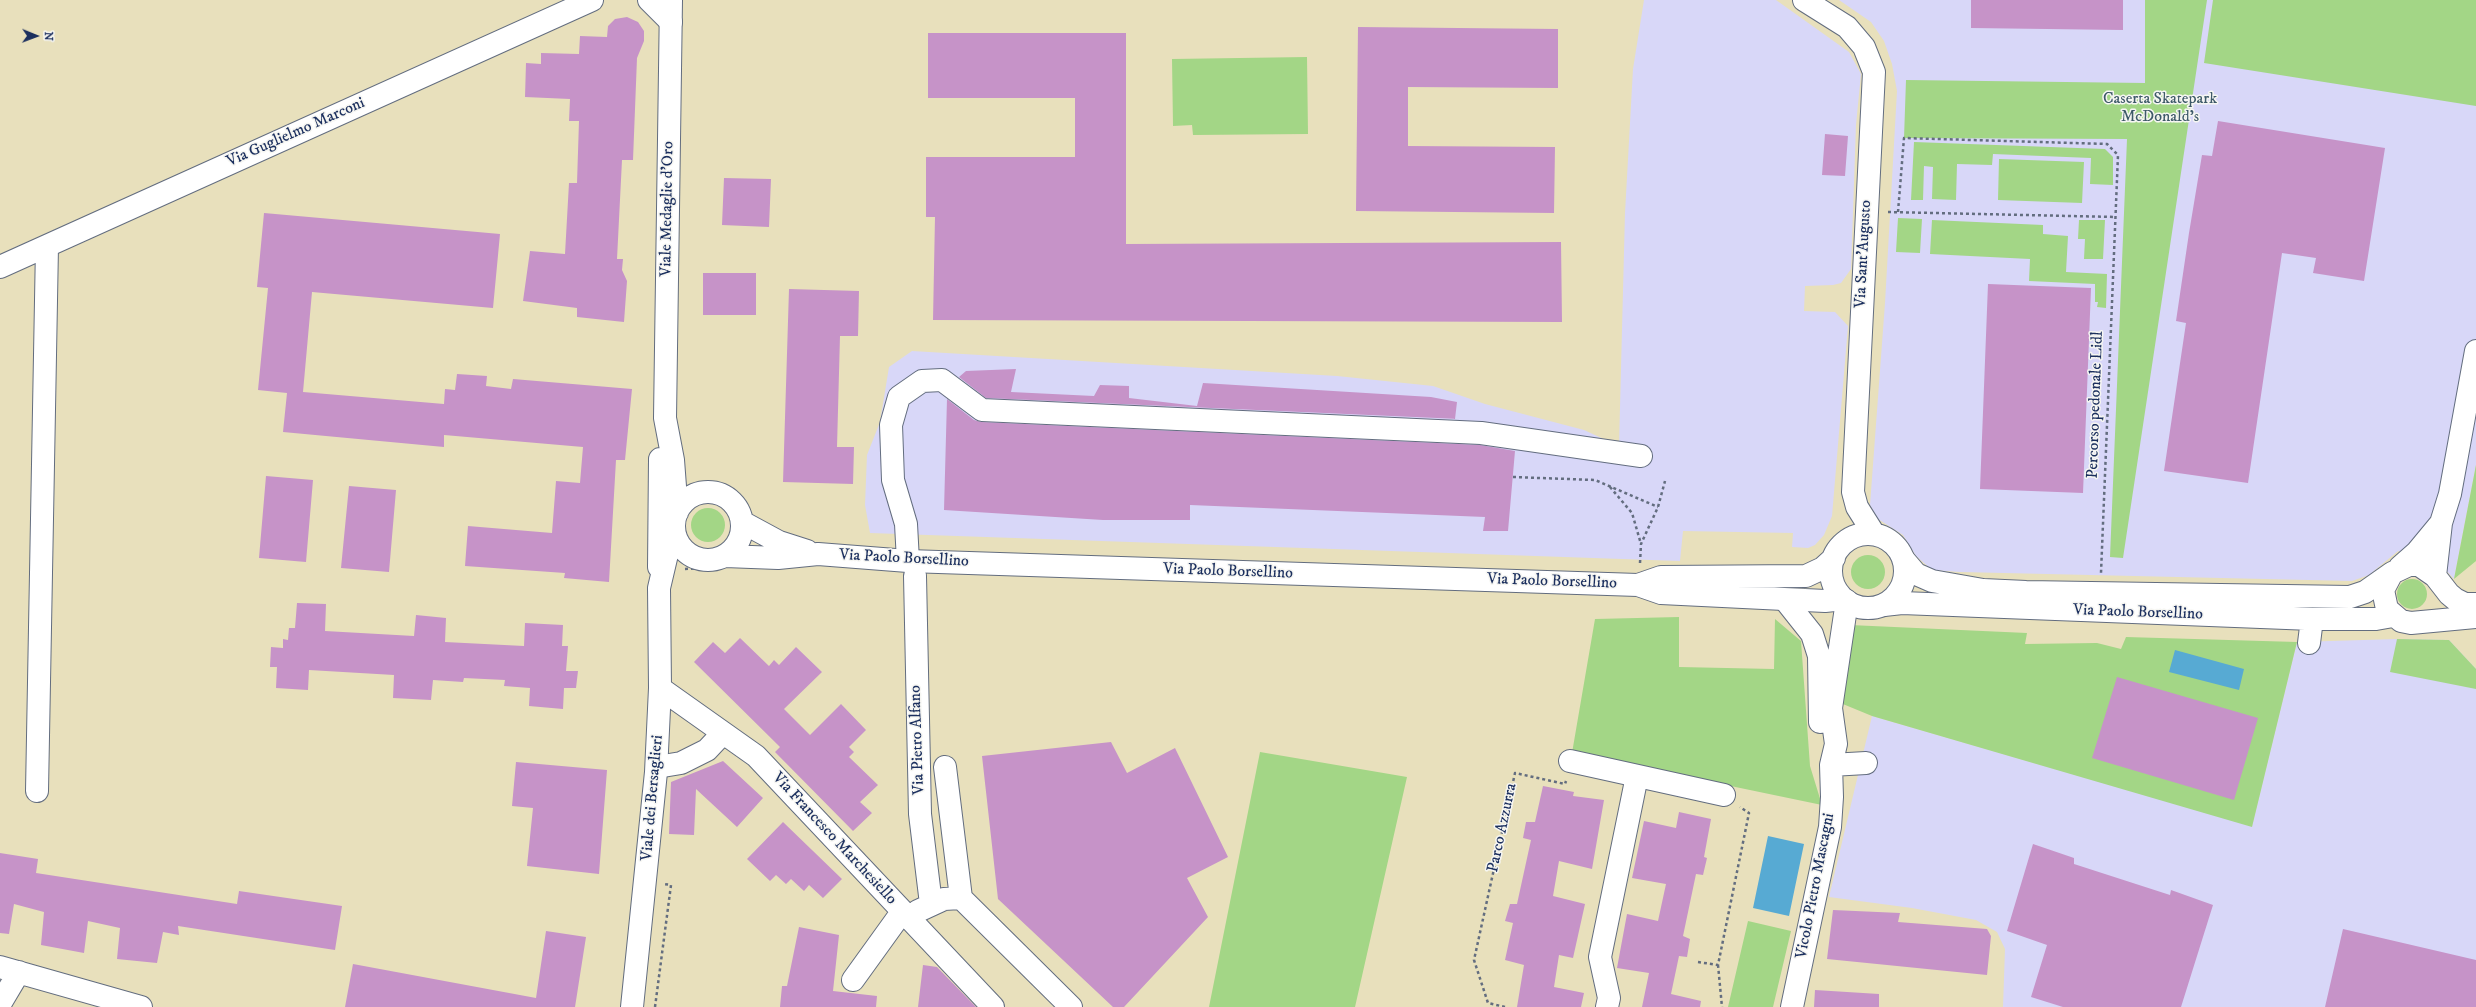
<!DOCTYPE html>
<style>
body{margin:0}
#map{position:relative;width:2476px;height:1007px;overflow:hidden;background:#e8e0bc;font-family:"IM FELL DW Pica",serif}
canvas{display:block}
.north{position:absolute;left:16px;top:16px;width:40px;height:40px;-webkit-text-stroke:3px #f6f6f2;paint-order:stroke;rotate:91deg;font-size:11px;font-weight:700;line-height:16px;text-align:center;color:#1b2f5e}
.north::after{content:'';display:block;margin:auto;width:14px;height:18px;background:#1b2f5e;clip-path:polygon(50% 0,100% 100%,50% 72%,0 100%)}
</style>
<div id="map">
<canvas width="2476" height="1007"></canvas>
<div class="north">N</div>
</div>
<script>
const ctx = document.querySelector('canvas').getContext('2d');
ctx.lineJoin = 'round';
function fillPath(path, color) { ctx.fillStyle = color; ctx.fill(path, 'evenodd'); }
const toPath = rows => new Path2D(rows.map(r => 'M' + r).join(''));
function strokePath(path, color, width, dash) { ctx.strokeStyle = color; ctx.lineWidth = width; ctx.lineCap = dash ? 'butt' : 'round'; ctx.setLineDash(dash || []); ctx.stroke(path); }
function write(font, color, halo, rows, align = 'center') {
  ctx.font = font + ' "IM FELL DW Pica",serif'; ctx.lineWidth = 3; ctx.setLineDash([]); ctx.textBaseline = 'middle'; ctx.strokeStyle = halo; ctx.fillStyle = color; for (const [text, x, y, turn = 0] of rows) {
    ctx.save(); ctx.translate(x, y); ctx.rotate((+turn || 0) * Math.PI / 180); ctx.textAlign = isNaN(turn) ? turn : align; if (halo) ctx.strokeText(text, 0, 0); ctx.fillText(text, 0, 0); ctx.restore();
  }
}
fillPath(toPath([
 [1644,0,1776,0,1849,52,1861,74,1856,125,1851,269,1841,283,1833,285,1805,286,1804,311,1835,312,1848,326,1832,516,1824,535,1815,545,1808,548,1792,547,1793,533,1683,531,1680,561,870,533,865,505,867,455,880,422,889,367,912,351,1337,376,1433,386,1485,404,1584,430,1619,446,1625,213,1633,69],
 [1839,0,2476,0,2476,465,2454,579,2440,564,2398,551,2369,575,2352,581,1960,572,1932,570,1916,556,1903,535,1878,519,1870,505,1885,303,1897,91,1892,64,1884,41,1871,22],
 [2397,639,2449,640,2476,669,2476,1007,2003,1007,2005,949,1997,932,1976,920,1912,908,1829,897,1872,716,2252,826,2297,642]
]), '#d8d7f8');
fillPath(toPath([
 [2145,0,2207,0,2123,558,2110,557,2127,139,1904,138,1906,80,2145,83],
 [2213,0,2476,0,2476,106,2204,63],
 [1307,57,1308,134,1193,135,1192,125,1173,126,1172,59],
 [1914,142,2105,149,2113,157,2113,185,2090,184,2091,158,1993,154,1992,165,1957,164,1956,200,1932,199,1933,167,1924,166,1923,200,1911,200],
 [1999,159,2084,162,2082,203,1998,200],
 [1898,218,1922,219,1920,253,1896,252],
 [1932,220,2043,225,2043,234,2068,236,2066,272,2107,274,2106,308,2097,307,2098,302,2095,302,2095,284,2029,281,2030,259,1930,254],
 [2079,220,2105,220,2103,259,2084,259,2085,239,2078,239],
 [2476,465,2476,561,2454,579],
 '691 525a17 17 0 1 1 34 0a17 17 0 1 1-34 0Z',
 '1851 572a17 17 0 1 1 34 0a17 17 0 1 1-34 0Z',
 '2397 594a15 15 0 1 1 30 0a15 15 0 1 1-30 0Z',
 [1679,617,1679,667,1774,669,1775,619,1801,641,1810,766,1822,805,1572,753,1595,619],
 [1850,625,2027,633,2025,644,2097,643,2121,649,2126,637,2297,642,2252,827,1872,716,1838,702],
 [2397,639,2449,640,2476,669,2476,689,2390,672],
 [1260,752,1407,777,1355,1007,1209,1007],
 [1748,921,1791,931,1773,1007,1728,1007]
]), '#a3d686');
fillPath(toPath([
 [2175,650,2244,669,2239,690,2169,672],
 [1768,836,1804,844,1789,916,1753,908]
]), '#57aad3');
fillPath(toPath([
 [1971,0,2123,0,2123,30,1971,28],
 [627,17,638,22,644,31,644,41,637,58,633,160,622,160,617,259,623,259,622,270,627,281,624,322,577,317,577,308,523,301,530,251,565,254,569,183,577,183,579,121,569,121,570,99,525,97,526,63,541,64,541,53,579,54,580,36,607,37,608,26,615,19],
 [1358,27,1558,29,1558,88,1408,87,1408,146,1555,147,1554,213,1356,211],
 [928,33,1126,33,1126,244,1561,242,1562,322,933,320,935,217,926,217,926,157,1075,157,1075,98,928,98],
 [2218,121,2385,148,2364,281,2313,273,2316,258,2282,253,2248,483,2164,471,2186,323,2176,321,2189,233,2202,155,2212,156],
 [1825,134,1848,136,1845,176,1822,175],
 [724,178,771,179,769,227,722,225],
 [264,213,500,234,493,308,312,292,303,392,444,404,445,389,455,390,457,374,487,376,486,386,511,389,513,379,632,389,625,460,616,460,609,582,564,578,565,573,465,566,468,526,552,533,556,481,580,483,583,447,444,435,444,447,283,432,287,393,258,390,268,288,257,287],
 [703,273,756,273,756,315,703,315],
 [1988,284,2091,288,2083,493,1980,489],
 [789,289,859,291,858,336,840,336,837,447,854,447,853,484,783,482],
 [1016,369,1011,392,1094,396,1100,385,1129,386,1129,398,1197,406,1203,383,1431,397,1457,402,1455,419,1459,419,986,398,959,377,966,371],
 [947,399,974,420,981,422,1480,445,1515,451,1508,531,1483,531,1485,517,1190,505,1190,520,1103,520,944,510],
 [266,476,313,480,306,562,259,558],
 [349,486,396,490,389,572,341,568],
 [297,603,326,604,325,631,414,636,416,615,446,618,445,642,524,646,525,623,563,625,562,646,568,646,566,671,578,671,576,688,564,688,563,709,529,706,530,688,504,686,505,680,464,678,463,682,433,680,431,700,393,698,394,675,309,670,308,690,276,688,277,667,270,667,271,647,283,648,283,639,288,640,289,628,295,628],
 [740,638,769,666,774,660,779,665,796,647,822,672,784,709,810,735,841,704,866,730,849,747,854,752,849,757,878,785,860,802,872,813,853,831,775,752,780,747,694,662,713,642,725,653],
 [2117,677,2258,718,2234,800,2092,758],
 [1111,742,1127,773,1175,748,1228,857,1187,878,1208,917,1124,1007,1113,1007,998,899,982,756],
 [723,761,763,798,737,827,696,789,694,835,669,834,671,782],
 [516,762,607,770,599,874,527,866,533,808,512,806],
 [1543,786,1574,792,1573,796,1604,800,1592,869,1559,861,1553,896,1585,904,1573,958,1559,955,1554,987,1584,993,1581,1007,1517,1007,1524,965,1505,960,1513,923,1505,921,1510,904,1517,904,1531,840,1523,838,1526,822,1535,822],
 [1679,812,1711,819,1704,857,1707,858,1703,875,1696,874,1683,936,1690,939,1687,957,1679,956,1671,994,1701,1001,1700,1007,1642,1007,1649,973,1617,968,1627,914,1658,921,1666,884,1632,878,1644,821,1676,828],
 [783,822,842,879,823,898,809,885,804,891,791,879,786,884,776,875,770,881,747,859],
 [2033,844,2074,858,2074,864,2170,895,2171,890,2213,905,2181,1007,2063,1007,2031,997,2047,945,2007,931],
 [0,853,38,859,36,873,237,904,239,891,342,906,335,950,178,926,179,935,163,932,157,963,117,959,120,928,88,921,84,953,41,945,44,912,14,904,9,934,0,933],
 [1833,910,1900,913,1898,922,1987,929,1991,936,1987,975,1827,959],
 [799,927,839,935,833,991,877,996,876,1007,780,1007,782,986,787,986],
 [2343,929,2476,960,2476,1007,2325,1007],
 [546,931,586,937,575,1007,345,1007,353,964,536,998],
 [923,965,937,967,976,1007,918,1007],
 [1815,990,1879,994,1879,1007,1814,1007]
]), '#c693c8');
const minor = toPath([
 [649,0,671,22],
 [0,267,592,0],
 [1904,560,1916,574,1932,581,1983,590,2026,592,2350,597,2365,592,2392,573],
 [908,561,906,524,893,480,891,425,899,397,922,381,942,380,982,410,1481,433,1641,456],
 [2400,567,2417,552,2441,523],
 [915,576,920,814,931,904],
 [2435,576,2441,523,2450,494,2476,351],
 [1785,600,1812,634,1819,656,1820,722],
 [2476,604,2465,604,2455,599,2449,594,2435,576,2419,565,2409,565,2392,573,2383,590,2387,609,2401,621,2411,623,2476,617],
 [1884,605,1902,603,2312,619,2376,619,2393,616],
 [2309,643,2312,619],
 [660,688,756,756,993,1007],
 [1570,761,1724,795],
 [1831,765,1866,763],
 [657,767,681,763,707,750,722,734],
 [945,767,961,898],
 [37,791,47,246],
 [918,911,944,899,961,898,1071,1007],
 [0,967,141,1007],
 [853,980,902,912],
 [0,1004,19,972],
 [1607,1007,1609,998,1600,957,1637,776],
 [1792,1007,1830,827,1832,797,1831,765,1836,744,1831,708,1847,601]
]);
const major = toPath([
 [671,0,665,418,673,460,677,513],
 [1804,0,1847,27,1864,47,1874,72,1853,492,1857,507,1874,534],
 '674 526a34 34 0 1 1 68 0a34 34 0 1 1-68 0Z',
 [742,522,779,542,807,551],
 '1831 571a37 37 0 1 1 74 0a37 37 0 1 1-74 0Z',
 [725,556,778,558,818,554,908,561,1638,585,1661,593,1825,601,1844,599],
 [659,567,660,459],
 [1638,585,1661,577,1806,576,1823,568,1834,558],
 [632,1007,656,772,660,688,659,588,667,554,676,538]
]);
strokePath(minor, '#636d7f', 24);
strokePath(major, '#636d7f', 24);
strokePath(toPath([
 [1888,212,2116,217],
 [1898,212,1904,138,2107,144,2118,155,2101,573],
 [1513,477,1595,480,1658,507],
 [1610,487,1632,513,1641,544],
 [1640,563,1641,544,1658,507,1665,481],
 [685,569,708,568],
 [1698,962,1718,965,1749,813,1740,807],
 [1718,965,1722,1007],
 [655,1007,671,885,664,884],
 [1505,1007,1488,1003,1474,960,1515,773,1565,784,1566,781]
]), '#636d7f', 2.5, [3, 3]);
strokePath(minor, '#fff', 22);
strokePath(major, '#fff', 22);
write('16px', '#3d5968', '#f6f6f2', [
 ["Caserta Skatepark",2160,100],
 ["McDonald's",2160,118]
]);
write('16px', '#1b2f5e', '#f6f6f2', [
 ["Via Guglielmo Marconi",296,133,-24],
 ["Viale Medaglie d'Oro",668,209,-89],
 ["Via Sant'Augusto",1864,254,-87],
 ["Percorso pedonale Lidl",2096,405,-88],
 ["Via Paolo Borsellino",904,559,3],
 ["Via Paolo Borsellino",1228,572,2],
 ["Via Paolo Borsellino",1552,582,2],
 ["Via Paolo Borsellino",2138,613,2],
 ["Via Pietro Alfano",918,740,-92],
 ["Viale dei Bersaglieri",653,798,-85],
 ["Parco Azzurra",1503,828,-78],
 ["Via Francesco Marchesiello",834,839,47],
 ["Vicolo Pietro Mascagni",1816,886,-79]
]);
</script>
